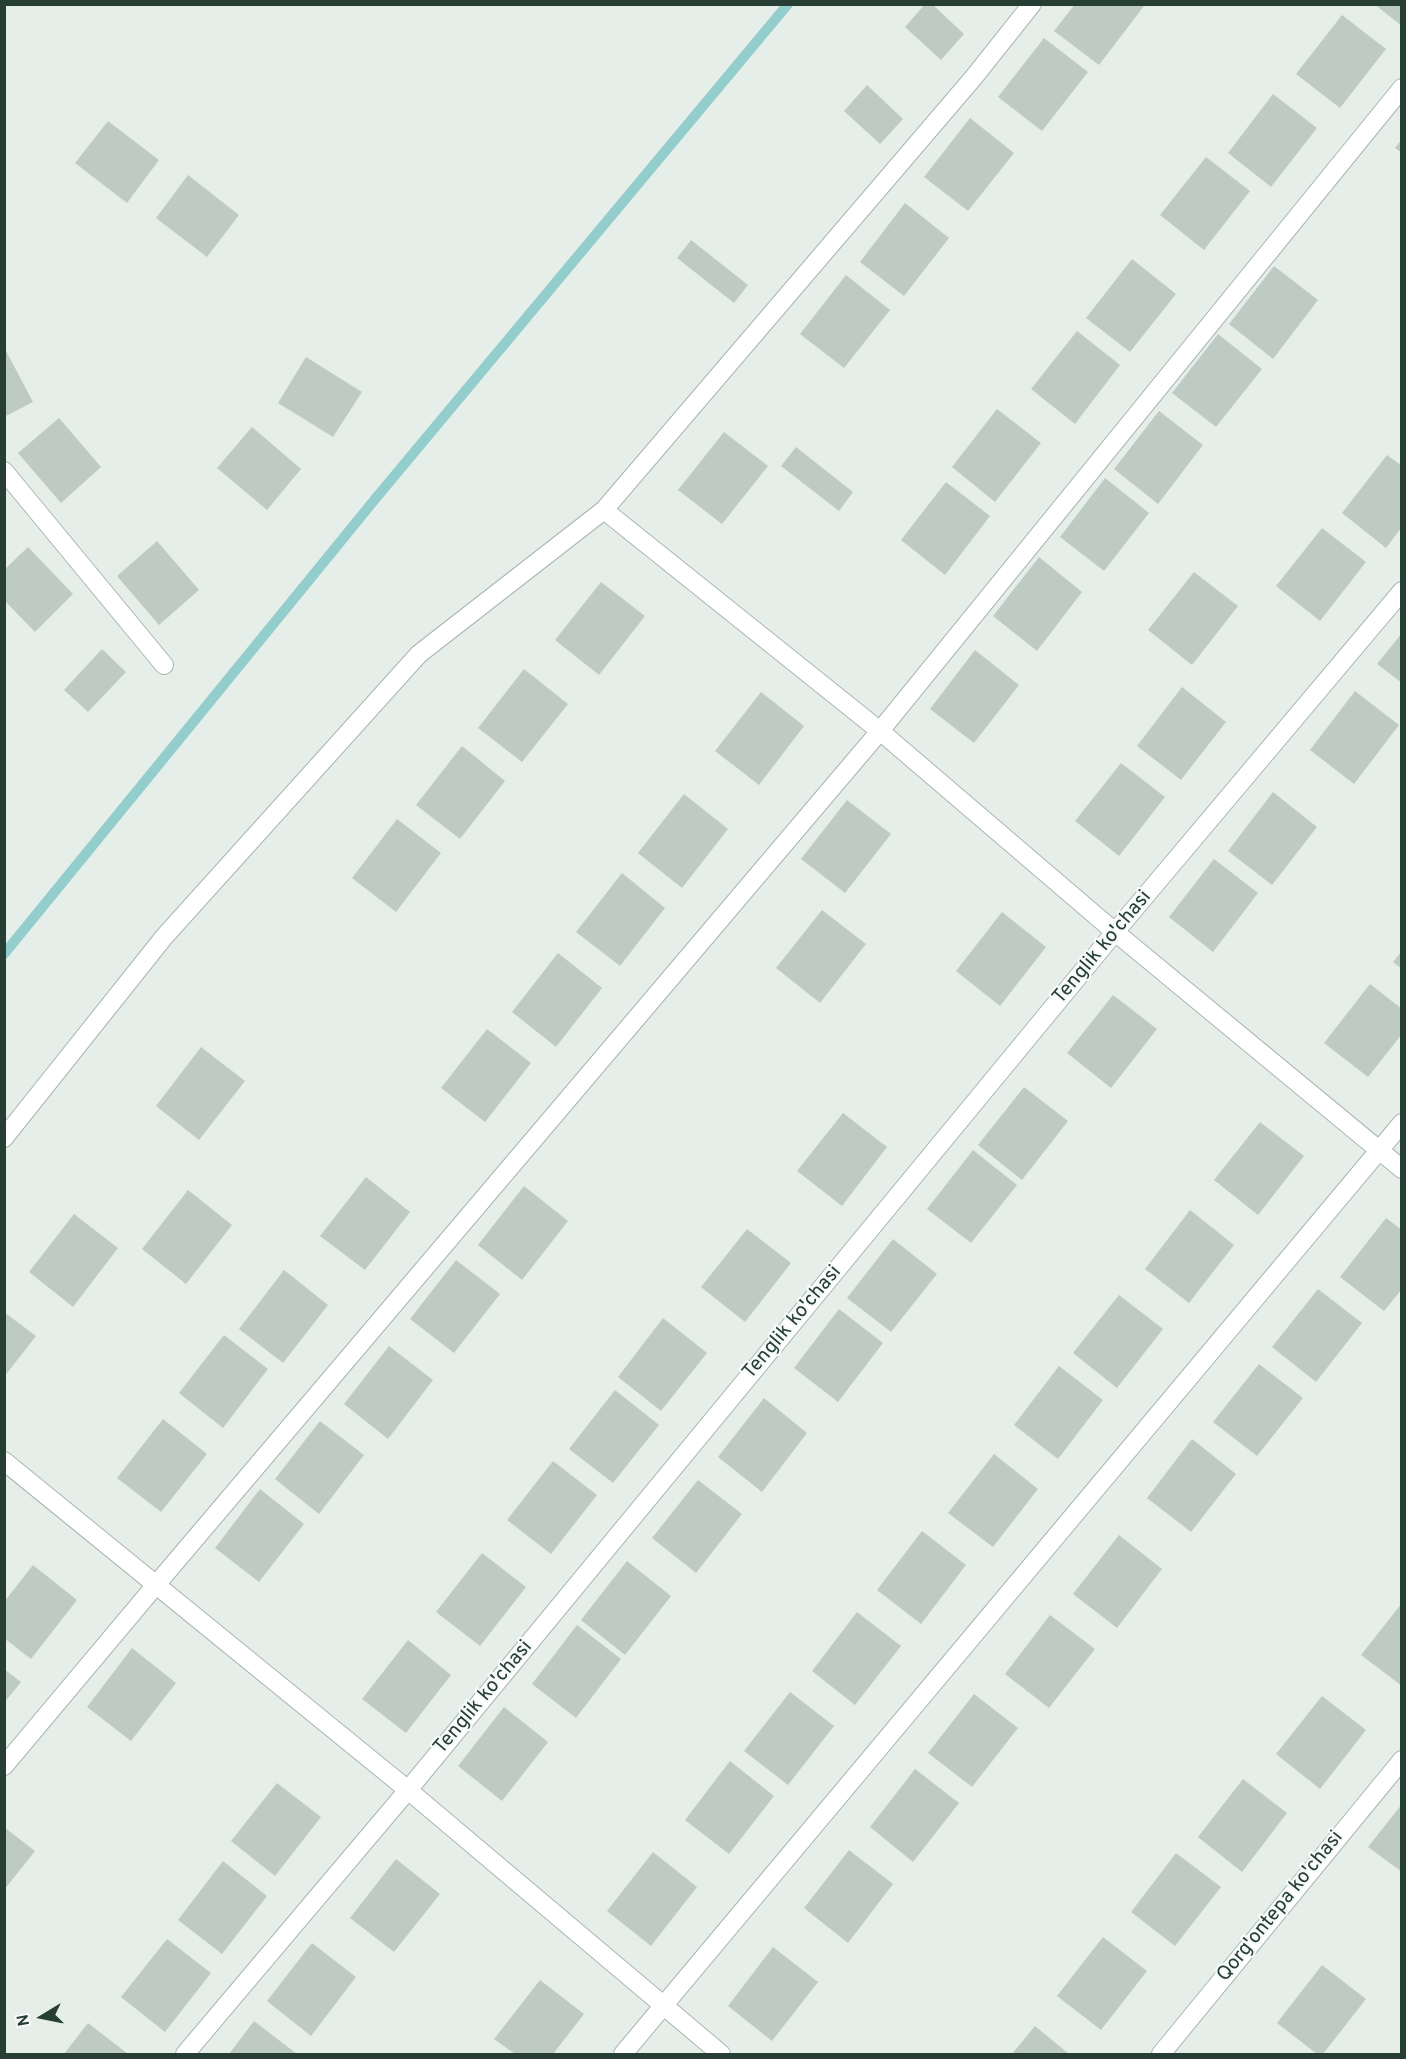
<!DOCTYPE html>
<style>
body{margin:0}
#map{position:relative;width:1406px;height:2059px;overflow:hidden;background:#e6eee9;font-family:Overpass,sans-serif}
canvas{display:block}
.frame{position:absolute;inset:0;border:6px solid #263e34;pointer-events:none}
.north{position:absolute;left:12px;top:1987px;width:60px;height:60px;-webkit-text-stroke:4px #f6faf8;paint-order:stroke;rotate:260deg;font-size:16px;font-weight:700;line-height:24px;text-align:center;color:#263e34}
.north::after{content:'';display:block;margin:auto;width:21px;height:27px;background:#263e34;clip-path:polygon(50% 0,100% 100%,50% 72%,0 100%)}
</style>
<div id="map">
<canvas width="1406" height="2059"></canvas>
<div class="frame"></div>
<div class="north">N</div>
</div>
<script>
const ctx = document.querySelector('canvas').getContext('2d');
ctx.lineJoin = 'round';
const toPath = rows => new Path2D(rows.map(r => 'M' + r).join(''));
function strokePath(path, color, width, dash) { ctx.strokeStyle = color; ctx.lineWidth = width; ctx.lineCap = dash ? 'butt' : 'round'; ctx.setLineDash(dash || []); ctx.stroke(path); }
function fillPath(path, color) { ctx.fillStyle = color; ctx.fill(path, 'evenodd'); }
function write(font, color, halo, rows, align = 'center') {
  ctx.font = font + ' Overpass,sans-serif'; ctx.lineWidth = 4.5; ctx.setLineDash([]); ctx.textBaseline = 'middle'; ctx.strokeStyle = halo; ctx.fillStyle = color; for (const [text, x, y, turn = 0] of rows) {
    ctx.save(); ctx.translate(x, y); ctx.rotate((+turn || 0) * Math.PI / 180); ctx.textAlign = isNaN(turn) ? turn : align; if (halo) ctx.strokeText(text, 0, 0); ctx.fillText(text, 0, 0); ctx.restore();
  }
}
strokePath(toPath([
 [4,954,376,498,788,4]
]), '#93cdcc', 10);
fillPath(toPath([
 [925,4,932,4,964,34,941,60,905,27],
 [1075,4,1141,4,1144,6,1099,65,1054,31],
 [1374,4,1402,4,1402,26],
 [1342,15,1386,49,1340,108,1296,74],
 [1044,38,1088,72,1042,131,998,97],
 [867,85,903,119,880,144,844,111],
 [1273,94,1317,128,1271,187,1228,153],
 [970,118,1014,153,968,211,924,177],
 [108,121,159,160,127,203,75,163],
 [1402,139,1402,153,1395,148],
 [1206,157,1250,191,1204,250,1160,215],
 [188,175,239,215,207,257,156,218],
 [905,203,949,238,904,296,860,262],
 [691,240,748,285,734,303,677,258],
 [1132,259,1176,294,1130,352,1086,318],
 [1274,266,1318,300,1273,359,1229,324],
 [846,275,890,310,844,368,800,334],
 [1077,331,1120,365,1075,424,1031,389],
 [1218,334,1262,369,1216,427,1172,393],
 [4,347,33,402,4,417],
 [306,357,362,392,333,437,278,403],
 [997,409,1041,443,995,502,952,467],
 [1159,411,1203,445,1158,504,1114,469],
 [59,418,101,467,61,503,18,453],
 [252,427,301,469,267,510,217,468],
 [724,432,768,466,722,524,678,490],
 [796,447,853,492,839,511,781,466],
 [1387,455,1402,466,1402,527,1386,548,1342,513],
 [1105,478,1149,513,1104,571,1060,537],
 [946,482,990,516,945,575,901,540],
 [1322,528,1366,562,1320,621,1276,586],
 [157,541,199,590,159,625,117,576],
 [28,547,73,594,35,632,4,600,4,570],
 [1039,557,1082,592,1037,651,993,616],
 [1194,572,1238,606,1192,665,1148,630],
 [601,582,645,616,599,675,555,640],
 [1402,633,1402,683,1377,664],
 [102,649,126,672,88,712,64,690],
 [975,650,1019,685,974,743,930,709],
 [524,669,568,704,522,762,478,728],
 [1182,687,1226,722,1181,780,1137,746],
 [1355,691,1399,725,1354,784,1310,750],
 [761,692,804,726,759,785,715,751],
 [462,746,505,781,460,839,416,805],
 [1121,763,1165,797,1119,856,1075,821],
 [1273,792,1317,827,1272,885,1228,851],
 [684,794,728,829,682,888,638,853],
 [847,800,891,834,845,893,801,859],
 [397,819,441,853,396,912,352,878],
 [1214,859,1258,893,1213,952,1169,917],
 [622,873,665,908,620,966,576,932],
 [822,910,866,944,820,1003,776,968],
 [1002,912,1046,947,1000,1006,956,971],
 [1402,951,1402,969,1393,962],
 [558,953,602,988,556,1047,512,1012],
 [1370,984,1402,1009,1402,1034,1368,1077,1324,1043],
 [1113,995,1157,1029,1111,1088,1067,1053],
 [487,1029,531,1063,485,1122,441,1088],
 [201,1047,245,1081,199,1140,156,1106],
 [1024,1087,1068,1121,1022,1180,978,1145],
 [843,1113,887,1147,842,1206,797,1171],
 [1260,1122,1304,1156,1258,1215,1214,1180],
 [973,1150,1017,1185,971,1243,927,1209],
 [366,1177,410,1212,365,1270,320,1236],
 [524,1186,568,1221,522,1280,478,1245],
 [188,1190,232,1225,186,1284,142,1249],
 [1190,1210,1234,1245,1189,1303,1145,1269],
 [74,1214,118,1248,73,1307,29,1272],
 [1386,1218,1402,1230,1402,1289,1384,1311,1340,1277],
 [747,1229,791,1263,745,1322,701,1287],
 [893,1239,937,1274,891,1332,847,1298],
 [456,1260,500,1294,454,1353,410,1319],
 [284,1270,328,1305,283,1363,239,1329],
 [1318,1289,1362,1323,1316,1382,1272,1347],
 [1119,1295,1163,1329,1117,1388,1073,1353],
 [839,1309,883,1343,838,1402,794,1368],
 [4,1312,36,1336,4,1377],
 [663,1318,707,1353,661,1411,618,1377],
 [224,1335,268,1369,223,1428,179,1393],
 [389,1346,433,1380,388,1439,344,1404],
 [1259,1364,1303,1398,1257,1456,1213,1422],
 [1059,1366,1103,1400,1058,1459,1014,1425],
 [615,1390,659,1425,613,1483,569,1449],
 [764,1398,807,1433,762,1492,718,1457],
 [163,1419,207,1454,161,1512,117,1478],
 [320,1421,364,1455,319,1514,275,1479],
 [1192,1439,1236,1474,1191,1532,1147,1498],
 [994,1454,1038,1489,993,1547,948,1513],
 [553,1461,597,1495,551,1554,507,1520],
 [698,1480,742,1514,696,1573,652,1538],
 [260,1489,304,1524,259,1582,215,1548],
 [922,1531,966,1565,921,1624,877,1590],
 [1119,1535,1162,1569,1117,1628,1073,1594],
 [482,1553,526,1587,480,1646,436,1612],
 [627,1561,671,1596,625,1655,581,1620],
 [33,1565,77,1600,31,1659,4,1638,4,1602],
 [1402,1603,1402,1686,1361,1655],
 [857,1612,901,1646,855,1705,812,1671],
 [1050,1615,1095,1649,1049,1708,1005,1674],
 [577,1625,621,1659,576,1718,532,1684],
 [408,1640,451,1675,406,1733,362,1699],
 [132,1648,176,1683,131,1741,87,1707],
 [4,1669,21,1682,4,1703],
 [790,1692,834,1726,788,1785,744,1751],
 [974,1694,1018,1728,972,1787,928,1753],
 [1322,1696,1366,1730,1320,1789,1276,1754],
 [504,1707,548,1742,502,1801,458,1766],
 [730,1761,774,1796,729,1854,685,1820],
 [915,1769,959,1803,913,1862,870,1827],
 [1243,1779,1287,1813,1242,1872,1198,1837],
 [277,1783,321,1817,275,1876,231,1841],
 [1402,1804,1402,1872,1368,1847],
 [4,1827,35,1851,4,1890],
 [849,1850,893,1884,848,1943,804,1908],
 [653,1852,697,1887,651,1946,607,1911],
 [1176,1853,1221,1887,1175,1946,1131,1912],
 [396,1859,440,1894,394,1952,350,1918],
 [223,1861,267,1896,222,1954,178,1920],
 [1103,1937,1147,1971,1101,2030,1057,1996],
 [167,1939,211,1973,165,2032,121,1997],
 [312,1943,356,1977,311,2036,267,2001],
 [773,1947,818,1982,772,2041,728,2006],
 [1322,1965,1366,1999,1323,2054,1317,2054,1277,2023],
 [540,1980,584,2014,553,2054,515,2054,494,2039],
 [254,2021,297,2054,229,2054],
 [88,2023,128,2054,64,2054],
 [1035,2026,1069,2054,1012,2054]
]), '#becbc4');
const minor = toPath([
 [4,471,164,665],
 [604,510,880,731,1115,932,1402,1169],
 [4,1138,164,937,419,654,604,510,974,77,1032,4],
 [4,1461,408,1790,721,2054],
 [4,1766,155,1586,880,731,1402,88],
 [185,2054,408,1790,1115,932,1402,591],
 [623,2054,1402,1123],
 [1161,2054,1402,1760]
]);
strokePath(minor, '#a9b6af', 20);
strokePath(minor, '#fff', 18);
write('20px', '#263e34', '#f6faf8', [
 ["Tenglik ko'chasi",1103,948,-50],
 ["Tenglik ko'chasi",793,1323,-50],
 ["Tenglik ko'chasi",484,1698,-50],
 ["Qorg'ontepa ko'chasi",1281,1907,-51]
]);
</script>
